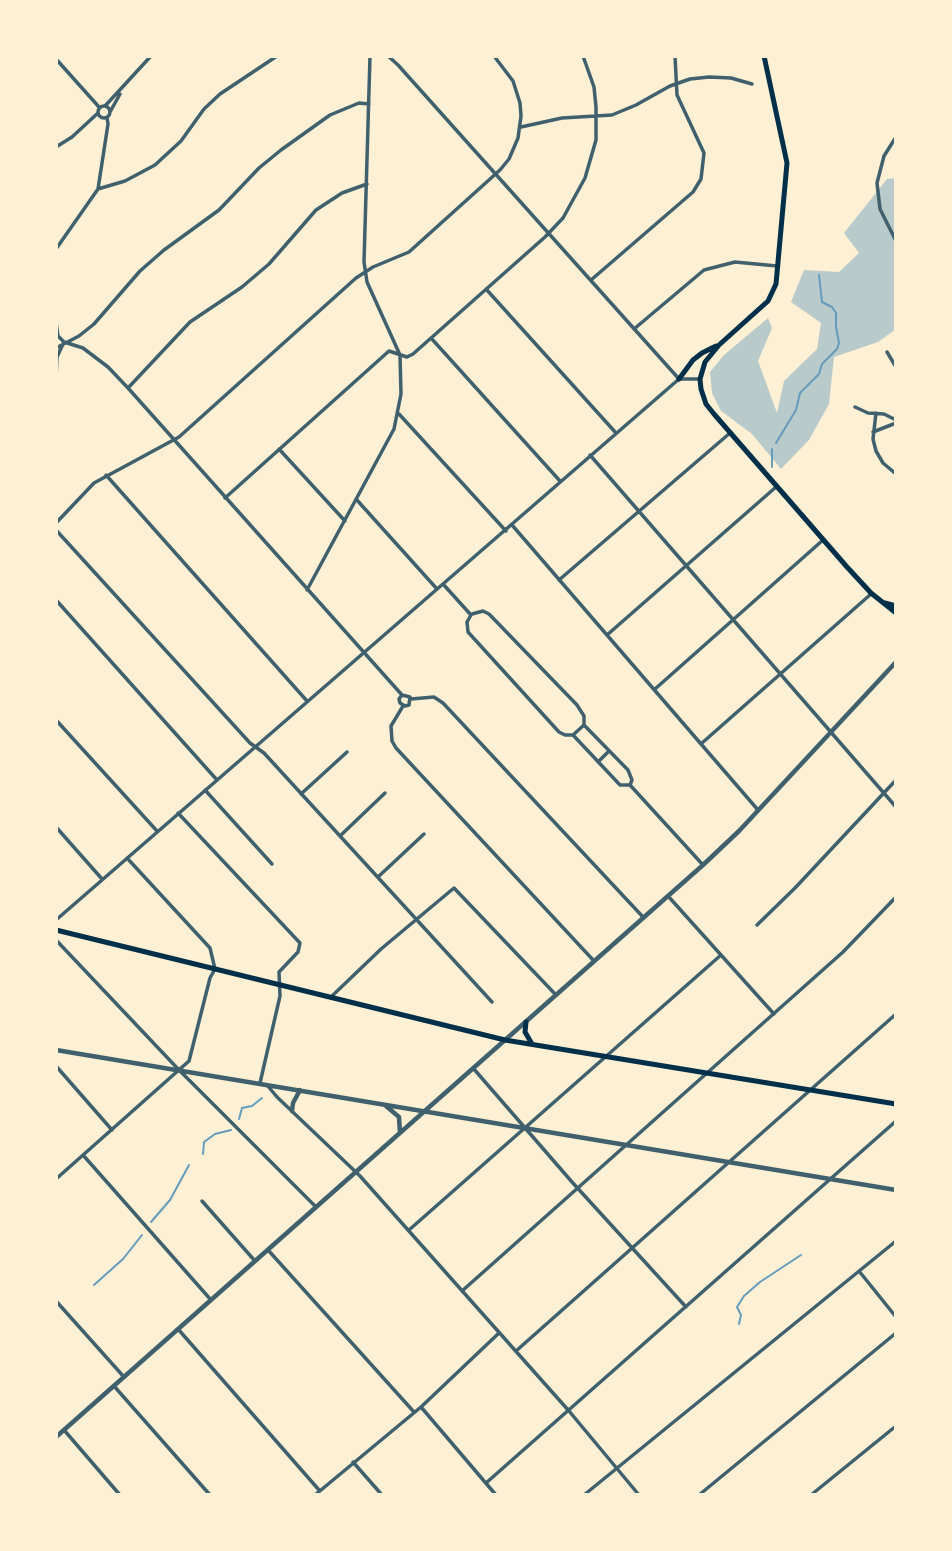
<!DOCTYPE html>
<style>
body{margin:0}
#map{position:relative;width:952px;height:1551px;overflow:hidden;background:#fdf0d5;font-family:Montserrat,sans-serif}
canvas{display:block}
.frame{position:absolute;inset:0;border:58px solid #fdf0d5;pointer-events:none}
</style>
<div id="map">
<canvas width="952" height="1551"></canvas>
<div class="frame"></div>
</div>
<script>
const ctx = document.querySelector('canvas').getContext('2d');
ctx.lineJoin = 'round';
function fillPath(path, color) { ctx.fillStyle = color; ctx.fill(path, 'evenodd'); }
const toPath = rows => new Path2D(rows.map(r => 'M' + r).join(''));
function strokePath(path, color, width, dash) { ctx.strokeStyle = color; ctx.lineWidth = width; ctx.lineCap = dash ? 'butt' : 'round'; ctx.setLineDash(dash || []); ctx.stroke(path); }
fillPath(toPath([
 [896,178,896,329,878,342,834,357,829,404,809,440,781,469,752,434,721,411,712,393,710,372,724,355,768,318,772,328,758,361,777,413,784,381,817,349,821,323,791,302,804,270,839,272,859,253,844,233,887,179]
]), '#b9caca');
strokePath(toPath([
 [776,443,796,410,800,393,819,374,822,364,837,349,839,343,836,327,836,313,832,307,822,302,819,275],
 [772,467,772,449],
 [239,1119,242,1108,252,1106,262,1098],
 [203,1154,204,1142,215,1134,231,1130],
 [151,1222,170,1200,189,1165],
 [94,1285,123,1259,142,1235],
 [739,1324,741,1315,737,1307,744,1296,760,1282,801,1255]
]), '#669bbc', 2);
strokePath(toPath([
 [388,56,398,65,679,379],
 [56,59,99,107],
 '98 112a6 6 0 1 1 12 0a6 6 0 1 1-12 0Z',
 [105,106,151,56],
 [110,112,120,94],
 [521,127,562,118,612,115,636,105,670,86,690,79,709,77,731,78,752,84],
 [896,137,884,156,877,183,880,209,896,241],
 [56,147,72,137,98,113],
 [98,189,125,181,155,165,181,141,204,109,220,94,277,56],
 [56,249,98,189,108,124,107,118],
 [591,280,693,192,701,179,704,153,677,95,675,56],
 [486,289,616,433],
 [56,322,58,336,64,342,83,348,108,367,128,388,402,695,410,697,409,705,405,706,400,703,399,699,402,695],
 [634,329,704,270,735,262,777,266],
 [431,338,560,481],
 [56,348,79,336,94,324,140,271,164,250,219,210,259,168,281,150,330,115,359,103,369,104],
 [887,352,896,367],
 [56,379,57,357,63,344],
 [128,388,190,322,242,287,269,264,316,210,342,193,367,184],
 [855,407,868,413,884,414,896,420],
 [876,413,873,439,876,451,883,463,896,474],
 [399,414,506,531],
 [873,432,896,423],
 [279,449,345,521],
 [590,455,896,807],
 [106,475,307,701],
 [225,498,389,351,407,357,413,354,545,237,563,218,585,178,596,140,596,107,594,87,583,56],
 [356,499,437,589],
 [56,523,94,483,179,437,356,278,373,267,409,252,500,170,509,159,518,138,521,116,520,103,513,81,494,56],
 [56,525,56,530,250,743,264,753,492,1002],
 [512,525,758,810],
 [559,580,730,433],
 [443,584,471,615],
 [307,590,394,429,401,394,400,355,367,282,364,262,370,56],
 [56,600,217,780],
 [472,614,483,611,489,614,577,705,584,716,584,725,628,770,632,780,630,785],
 [471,615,467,622,468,632,559,732,565,735,573,735,620,785,630,785],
 [607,635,776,487],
 [655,689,823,540],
 [411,699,434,697,443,703,643,917],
 [403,706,391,726,392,741,396,748,594,961],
 [56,720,157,831],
 [573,735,584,725],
 [702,743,871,594],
 [598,762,609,751],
 [630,785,703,865],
 [205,790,272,864],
 [301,794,347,752],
 [178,813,300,943,298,952,279,972,280,996,260,1083],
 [56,827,102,879],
 [340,836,385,793],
 [378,877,424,834],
 [668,896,774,1014],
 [56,920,679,379,700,379],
 [757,925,795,888,896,780],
 [56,940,179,1070,316,1207],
 [332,996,381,949,454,888,556,995],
 [56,1066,112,1130],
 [473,1068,572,1182,686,1307],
 [267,1085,277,1097,360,1176,569,1411,639,1495],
 [83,1155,211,1300],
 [56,1179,189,1061,210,978,215,969,210,948,127,858],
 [202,1201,255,1261],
 [409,1230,721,955],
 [268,1250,414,1412],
 [859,1271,896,1317],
 [462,1291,843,952,896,897],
 [56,1301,124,1377],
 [178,1329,319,1490],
 [516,1351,896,1014],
 [114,1386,210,1495],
 [421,1407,496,1495],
 [64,1430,120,1495],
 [353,1462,382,1495],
 [486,1483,896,1121],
 [315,1495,421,1407,499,1333],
 [584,1495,896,1241],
 [699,1495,896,1333],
 [811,1495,896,1426]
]), '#3f606c', 3.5);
strokePath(toPath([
 [56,1050,896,1190],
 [386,1106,399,1117,400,1133],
 [292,1111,293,1103,300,1090],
 [56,1437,703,865,739,831,896,662]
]), '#3f606c', 4.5);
strokePath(toPath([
 [764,56,787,163,776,284,768,301,719,345,705,362,700,379,701,389,706,404,714,414,847,567,871,593,896,613],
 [679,379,693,360,702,353,716,346],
 [885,603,896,606],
 [56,930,505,1040,896,1104],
 [526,1022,525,1032,532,1044]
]), '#003049', 5);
</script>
